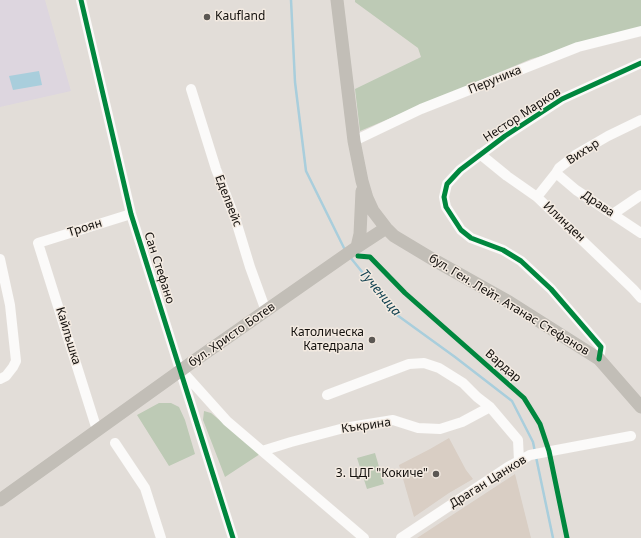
<!DOCTYPE html>
<meta charset="utf-8">
<style>
body{margin:0}
canvas{display:block;background:#e2ddd8}
</style>
<canvas width="641" height="538"></canvas>
<script>
const ctx = document.querySelector('canvas').getContext('2d');
ctx.lineJoin = 'round';
function fillPath(path, color) { ctx.fillStyle = color; ctx.fill(path, 'evenodd'); }
const toPath = rows => new Path2D(rows.map(r => 'M' + r).join(''));
function strokePath(path, color, width, dash) { ctx.strokeStyle = color; ctx.lineWidth = width; ctx.lineCap = dash ? 'butt' : 'round'; ctx.setLineDash(dash || []); ctx.stroke(path); }
function write(font, color, halo, rows, align = 'center') {
  ctx.font = font + ' "Noto Sans",sans-serif'; ctx.lineWidth = 3; ctx.setLineDash([]); ctx.textBaseline = 'middle'; ctx.strokeStyle = halo; ctx.fillStyle = color; for (const [text, x, y, turn = 0] of rows) {
    ctx.save(); ctx.translate(x, y); ctx.rotate((+turn || 0) * Math.PI / 180); ctx.textAlign = isNaN(turn) ? turn : align; if (halo) ctx.strokeText(text, 0, 0); ctx.fillText(text, 0, 0); ctx.restore();
  }
}
fillPath(toPath([
 [449,438,466,470,473,479,449,493,414,517,399,465,430,449],
 [515,474,531,538,417,538]
]), '#d9cec4');
fillPath(toPath([
 [0,0,45,0,71,91,0,107]
]), '#ddd6df');
fillPath(toPath([
 [355,0,641,0,641,28,531,59,360,131,355,89,421,57,418,48,355,2],
 [159,403,171,403,179,407,185,420,195,454,169,466,137,415],
 [204,411,211,413,260,454,225,477,203,420],
 [375,453,384,484,367,489,357,458]
]), '#bdcab5');
fillPath(toPath([
 [39,71,42,85,13,90,9,76]
]), '#a9cedc');
strokePath(toPath([
 [291,0,295,82,306,171,345,250],
 [350,257,397,315,455,357,512,401,533,442,535,452],
 [536,457,553,538]
]), '#a9cedc', 2.5);
strokePath(toPath([
 [81,0,131,214,233,538],
 [191,89,216,169,236,221,250,267,266,311],
 [354,141,421,109,578,47,641,31],
 [480,154,507,176,537,197,633,289,641,298],
 [556,173,576,190,641,233],
 [537,197,556,173,559,168,577,154,608,136,641,120],
 [613,214,641,195],
 [0,259,10,305,16,361,13,367,6,376,0,379],
 [599,359,601,347,551,289,521,261,503,250,471,238,461,230,446,207,444,197,447,184,460,170,505,136,562,99,641,63],
 [183,372,227,421,364,538],
 [327,395,409,364,424,363,439,368,463,383,477,397,490,407,518,440,519,461],
 [97,430,38,243,131,214],
 [115,443,145,488,161,538],
 [262,451,291,442,344,428,393,420,418,428,440,429,462,422,490,407],
 [401,538,508,467,530,455,631,436]
]), '#fbfaf9', 10);
strokePath(toPath([
 [337,0,354,141,362,181,367,198,373,211,386,228,394,236,434,260,509,302,599,359,641,407],
 [357,247,360,234,362,191],
 [0,500,191,363,357,247,386,228]
]), '#c2beb7', 13);
strokePath(toPath([
 [81,0,131,214,233,538],
 [358,256,370,257,405,293,524,398,540,424,549,451,567,538],
 [599,359,601,347,551,289,521,261,503,250,471,238,461,230,446,207,444,197,447,184,460,170,505,136,562,99,641,63]
]), '#00873e', 5);
for (const [x, y, r, color] of [
 [207,17,4,"#5b5753"],
 [372,340,4,"#5b5753"],
 [436,474,4,"#5b5753"]
]) { const dot = new Path2D(); dot.arc(x, y, r, 0, 2 * Math.PI); ctx.fillStyle = color; ctx.fill(dot); strokePath(dot, '#f3eae1', 1.5); }
write('12px', '#120f0c', '#f3eae1', [
 ["Kaufland",215,17,"left"],
 ["Католическа",364,333],
 ["Катедрала",364,347],
 ["3. ЦДГ \"Кокиче\"",428,474]
], 'right');
write('12px', '#120f0c', '#f3eae1', [
 ["Перуника",495,80,-22],
 ["Нестор Марков",522,115,-33],
 ["Вихър",583,152,-33],
 ["Еделвейс",228,201,69],
 ["Драва",598,204,34],
 ["Илинден",564,222,43],
 ["Троян",85,228,-17],
 ["Сан Стефано",159,268,72],
 ["бул. Ген. Лейт. Атанас Стефанов",509,305,31],
 ["бул. Христо Ботев",232,335,-35],
 ["Кайлъшка",68,336,73],
 ["Вардар",503,366,41],
 ["Къкрина",366,426,-8],
 ["Драган Цанков",488,482,-32]
]);
write('italic 13px', '#0f4050', '#f3eae1', [
 ["Тученица",380,293,50]
]);
</script>
